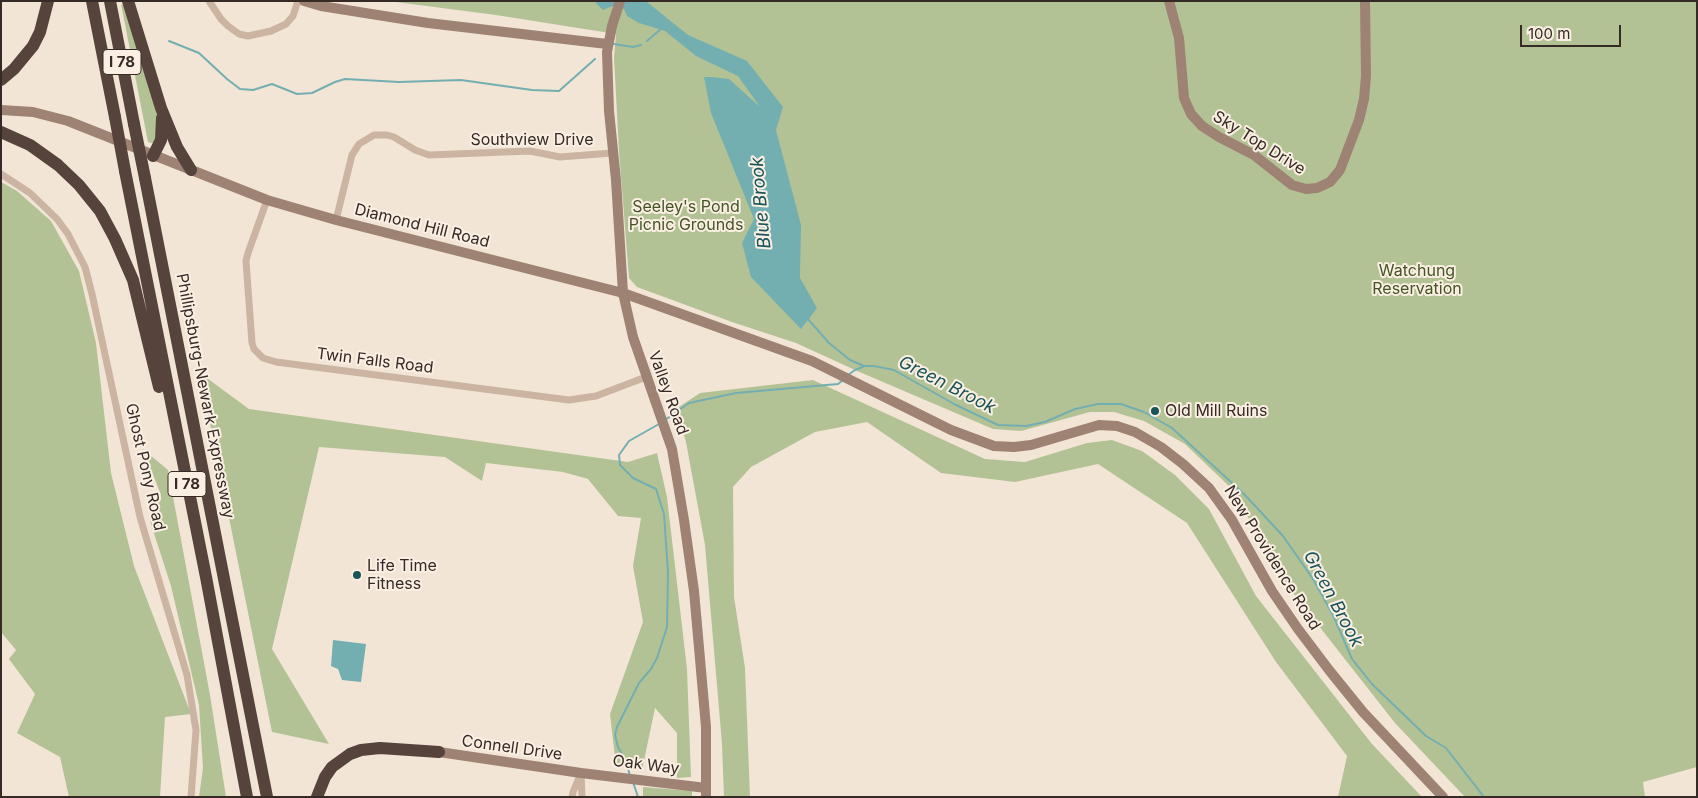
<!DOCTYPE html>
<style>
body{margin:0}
#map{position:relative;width:1698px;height:798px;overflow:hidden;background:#f2e5d6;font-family:Inter,sans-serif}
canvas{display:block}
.frame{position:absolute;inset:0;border:2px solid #352a25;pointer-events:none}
.scale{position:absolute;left:1520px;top:25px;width:101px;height:22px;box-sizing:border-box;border:2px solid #352a25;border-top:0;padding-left:6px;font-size:15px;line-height:18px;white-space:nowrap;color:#352a25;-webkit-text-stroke:4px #faefe2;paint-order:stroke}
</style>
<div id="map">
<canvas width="1698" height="798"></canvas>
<div class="frame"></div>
<div class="scale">100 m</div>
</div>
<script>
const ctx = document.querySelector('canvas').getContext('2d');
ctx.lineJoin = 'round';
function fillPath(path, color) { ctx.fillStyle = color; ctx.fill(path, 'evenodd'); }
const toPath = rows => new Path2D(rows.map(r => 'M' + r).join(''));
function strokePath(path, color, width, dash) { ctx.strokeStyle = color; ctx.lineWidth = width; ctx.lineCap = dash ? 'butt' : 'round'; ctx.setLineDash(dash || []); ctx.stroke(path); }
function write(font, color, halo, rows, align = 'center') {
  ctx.font = font + ' Inter,sans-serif'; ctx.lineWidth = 4; ctx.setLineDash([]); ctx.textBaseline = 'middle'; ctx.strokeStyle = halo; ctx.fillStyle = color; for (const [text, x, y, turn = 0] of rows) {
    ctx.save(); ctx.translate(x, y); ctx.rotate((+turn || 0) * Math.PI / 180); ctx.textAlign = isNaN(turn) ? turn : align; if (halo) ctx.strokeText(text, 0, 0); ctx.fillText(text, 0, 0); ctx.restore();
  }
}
fillPath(toPath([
 [388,1,1697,1,1697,767,1643,782,1645,797,1465,797,1395,723,1282,579,1233,490,1185,444,1144,421,1114,412,1090,412,1021,431,993,429,855,370,796,343,732,322,637,287,629,278,619,151,614,58,616,34,496,15],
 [121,4,124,6,160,121,155,144,148,142],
 [1,182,17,191,51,221,79,271,96,343,111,473,134,566,191,714,165,717,160,797,69,797,60,757,17,733,35,694,9,659,16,650,1,632],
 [200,373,249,409,628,462,657,453,667,497,687,669,691,777,677,778,677,733,655,708,642,770,616,766,610,714,643,622,633,566,641,518,618,516,588,479,563,472,486,463,482,481,445,457,319,447,272,649,329,744,272,732],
 [813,380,985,459,1025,462,1087,443,1112,440,1142,451,1175,475,1209,509,1256,596,1372,744,1422,797,1338,797,1347,756,1276,662,1187,523,1098,464,1015,482,941,473,867,422,815,432,751,467,733,487,734,597,745,668,750,797,724,797,722,744,705,545,686,442,676,409,700,393],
 [143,449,168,470,210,695,226,797,199,797,203,768,199,705,171,586,150,521,161,495],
 [643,787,692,791,692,797,643,797]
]), '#b3c295');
fillPath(toPath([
 [594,1,647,2,688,35,747,61,783,107,776,130,801,225,800,278,817,308,801,329,751,277,742,243,754,219,711,113,704,77,712,77,729,79,760,107,738,76,696,56,665,31,639,23,627,16,624,9,613,6,603,10],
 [333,640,366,644,361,682,342,680,338,669,331,666]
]), '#73afb1');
strokePath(toPath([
 [169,41,199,53,227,79,240,89,253,90,272,84,297,94,312,93,335,82,345,79,399,82,461,80,532,90,559,91,595,59],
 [647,41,662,28],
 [614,44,633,47,641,45],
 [807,318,829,343,850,360,864,366],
 [848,375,855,370,865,366,874,366,894,370,954,404,998,425,1026,426,1045,422,1075,409,1098,404,1121,404,1144,412,1172,428,1244,494,1283,536,1313,579,1333,615,1352,659,1372,684,1426,736,1446,748,1484,797],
 [665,420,689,403,736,393,838,384,843,380],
 [630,776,626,761,618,747,615,735,617,727,639,683,651,669,657,658,667,627,668,572,664,514,656,489,633,478,620,465,619,455,629,441,659,424],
 [633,782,638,797]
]), '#73afb1', 2);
strokePath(toPath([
 [209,1,221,19,228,26,239,34,248,36,271,31,286,24,293,16,298,1],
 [1,174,30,193,57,219,68,234,85,267,92,294,140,517,187,675,196,730,191,797],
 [267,200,248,253,246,261,252,343,254,349,263,358,276,362,569,400,596,396,646,377],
 [336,220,352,155,359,144,374,135,387,135,394,137,415,150,429,155,530,151,560,157,612,153],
 [581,774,582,797],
 [572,797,573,792,581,773]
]), '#cbb4a2', 7);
strokePath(toPath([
 [304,1,321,6,428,23,607,44],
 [620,1,612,26,607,52,609,111,616,180,623,293,633,337,672,449,684,520,694,591,706,727,706,797],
 [1169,1,1179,38,1184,98,1191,114,1202,126,1219,137,1254,155,1292,185,1306,189,1317,188,1330,182,1340,170,1359,120,1364,99,1366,76,1365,1],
 [1,110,33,112,68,121,267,200,336,220,623,293,812,361,951,430,994,446,1014,447,1031,445,1099,425,1117,426,1135,432,1161,447,1183,464,1209,488,1232,520,1272,591,1298,629,1329,670,1363,712,1443,797],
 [439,752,581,773,706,788]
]), '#9e8273', 10);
strokePath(toPath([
 [92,1,115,117],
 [110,1,134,124],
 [128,1,161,108,177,147,191,170],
 [1,80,14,69,33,46,40,32,48,1],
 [1,132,30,145,58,165,79,185,100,211,115,239,133,280,159,387],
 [153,156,161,140,162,118],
 [125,171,206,577,247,797],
 [145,178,267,797],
 [317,797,325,777,332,767,350,754,361,750,380,748,439,752]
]), '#56433b', 12);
strokePath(toPath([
 [115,117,125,171],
 [134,124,145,178]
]), '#56433b', 12);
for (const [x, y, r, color] of [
 [1155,411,5,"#185458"],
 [357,575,5,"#185458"]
]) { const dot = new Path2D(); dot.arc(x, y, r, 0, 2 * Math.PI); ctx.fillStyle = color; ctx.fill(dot); strokePath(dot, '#faefe2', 2); }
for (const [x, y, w] of [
 [122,62,38],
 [187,484,38]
]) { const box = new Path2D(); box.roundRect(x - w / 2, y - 12.5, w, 25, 4); ctx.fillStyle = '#faefe2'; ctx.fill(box); strokePath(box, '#352a25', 1); }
write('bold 15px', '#352a25', null, [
 ["I 78",122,62],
 ["I 78",187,484]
]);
write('16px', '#352a25', '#faefe2', [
 ["Southview Drive",532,140],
 ["Sky Top Drive",1259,143,32],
 ["Diamond Hill Road",422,226,14],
 ["Twin Falls Road",375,361,7],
 ["Valley Road",668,393,70],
 ["Phillipsburg-Newark Expressway",205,396,79],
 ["Ghost Pony Road",145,467,77],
 ["New Providence Road",1272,558,58],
 ["Connell Drive",512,748,8],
 ["Oak Way",646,765,7]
]);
write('16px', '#445427', '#faefe2', [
 ["Seeley's Pond",686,207],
 ["Picnic Grounds",686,225],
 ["Watchung",1417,271],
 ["Reservation",1417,289]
]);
write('16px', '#352a25', '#faefe2', [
 ["Old Mill Ruins",1165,411],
 ["Life Time",367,566],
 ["Fitness",367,584]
], 'left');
write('italic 18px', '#185458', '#faefe2', [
 ["Blue Brook",761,203,-95],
 ["Green Brook",947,385,27],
 ["Green Brook",1333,599,62]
]);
</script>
